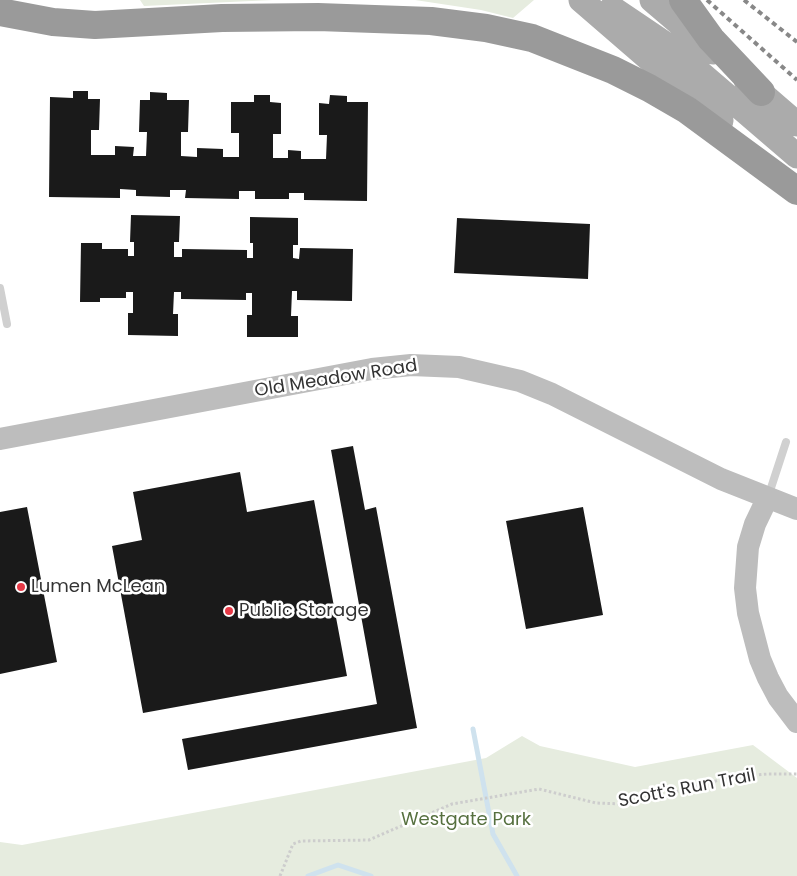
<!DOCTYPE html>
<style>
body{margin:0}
canvas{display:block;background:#fff}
</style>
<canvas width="797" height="876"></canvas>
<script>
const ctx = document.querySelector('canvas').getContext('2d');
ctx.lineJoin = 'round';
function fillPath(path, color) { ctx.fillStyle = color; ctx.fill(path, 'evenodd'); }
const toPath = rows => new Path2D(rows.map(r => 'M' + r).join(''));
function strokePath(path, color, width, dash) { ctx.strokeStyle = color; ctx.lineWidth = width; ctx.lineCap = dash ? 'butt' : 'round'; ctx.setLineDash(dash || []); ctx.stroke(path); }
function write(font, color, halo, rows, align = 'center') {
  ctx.font = font + ' Poppins,sans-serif'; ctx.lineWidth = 5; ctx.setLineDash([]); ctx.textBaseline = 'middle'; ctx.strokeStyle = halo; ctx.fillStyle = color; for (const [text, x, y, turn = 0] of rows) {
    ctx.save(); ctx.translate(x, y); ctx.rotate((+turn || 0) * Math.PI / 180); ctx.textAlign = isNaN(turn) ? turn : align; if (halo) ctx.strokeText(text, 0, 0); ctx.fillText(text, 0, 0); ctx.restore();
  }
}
fillPath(toPath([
 [140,0,273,0,144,6],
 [415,0,534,0,513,18,481,10],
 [522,736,540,746,635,767,753,745,797,778,797,876,0,876,0,842,22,845,486,758]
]), '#e6ecdf');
strokePath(toPath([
 [473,729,493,834,517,876],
 [308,876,338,865,371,876]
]), '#cfe2ee', 5);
fillPath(toPath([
 [73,91,88,91,88,99,100,99,99,130,91,130,91,155,115,155,115,146,134,147,133,156,146,156,147,132,139,132,140,100,150,100,150,92,167,93,167,100,189,100,188,132,181,132,181,156,197,157,197,148,223,149,223,157,239,157,239,133,231,133,231,102,254,102,254,95,270,95,270,102,281,103,281,134,273,134,273,158,288,158,288,150,301,151,301,159,326,159,327,135,319,135,319,103,329,104,330,95,347,96,347,102,368,102,367,201,304,200,304,193,289,193,289,199,255,199,255,191,239,191,239,199,185,198,186,190,170,190,170,197,136,196,136,190,120,189,120,198,49,197,50,97,73,98],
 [131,215,180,216,179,242,174,242,174,257,182,257,182,249,247,250,247,258,253,258,253,243,250,243,250,217,298,218,298,245,293,245,293,258,299,259,300,248,353,249,352,301,297,300,297,291,292,291,291,316,298,316,298,337,247,337,247,315,252,315,252,293,246,293,246,300,181,299,181,292,174,292,173,314,178,314,178,336,128,335,128,313,133,313,133,292,126,292,126,298,100,298,100,302,80,302,81,243,102,243,102,249,128,249,128,256,134,256,134,242,130,242],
 [457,218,590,224,588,279,454,273],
 [353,446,365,510,376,507,417,728,188,770,182,739,377,704,331,450],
 [240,472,247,512,314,500,347,676,143,713,112,546,142,540,133,492],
 [27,507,57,662,0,674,0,512],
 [583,507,603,615,526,629,506,521]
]), '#1a1a1a');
strokePath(toPath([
 [280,876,293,844,301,841,369,840,452,804,539,789,596,803,623,804,650,799,730,777,768,774,797,774]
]), '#cdcdcd', 3, [2.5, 2.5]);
strokePath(toPath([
 [0,288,7,324],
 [768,497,786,442]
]), '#d0d0d0', 8);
strokePath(toPath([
 [0,439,372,369,411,365,459,367,520,381,552,394,721,479,797,509],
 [767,499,755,524,748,547,745,588,748,613,760,659,768,678,778,697,797,722]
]), '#bdbdbd', 22);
strokePath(toPath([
 [581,0,721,121],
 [652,0,713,52],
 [612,8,670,47,797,156],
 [746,80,797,124]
]), '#ababab', 25);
strokePath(toPath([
 [683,0,711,39,761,92],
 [0,12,53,22,95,25,222,18,318,17,431,21,486,28,532,38,613,70,649,88,687,110,797,191]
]), '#9a9a9a', 28);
strokePath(toPath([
 [707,0,797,80],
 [744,0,797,42]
]), '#888', 4, [5, 4]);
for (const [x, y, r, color] of [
 [21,587,5,"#e63946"],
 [229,611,5,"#e63946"]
]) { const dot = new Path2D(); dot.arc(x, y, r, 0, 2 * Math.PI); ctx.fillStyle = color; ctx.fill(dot); strokePath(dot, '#fff', 2); }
write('18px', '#333', '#fff', [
 ["Old Meadow Road",336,379,-9],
 ["Scott's Run Trail",687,789,-11]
]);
write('18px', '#333', '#fff', [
 ["Lumen McLean",31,587],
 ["Public Storage",239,611]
], 'left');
write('18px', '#56703f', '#fff', [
 ["Westgate Park",466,820]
]);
</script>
